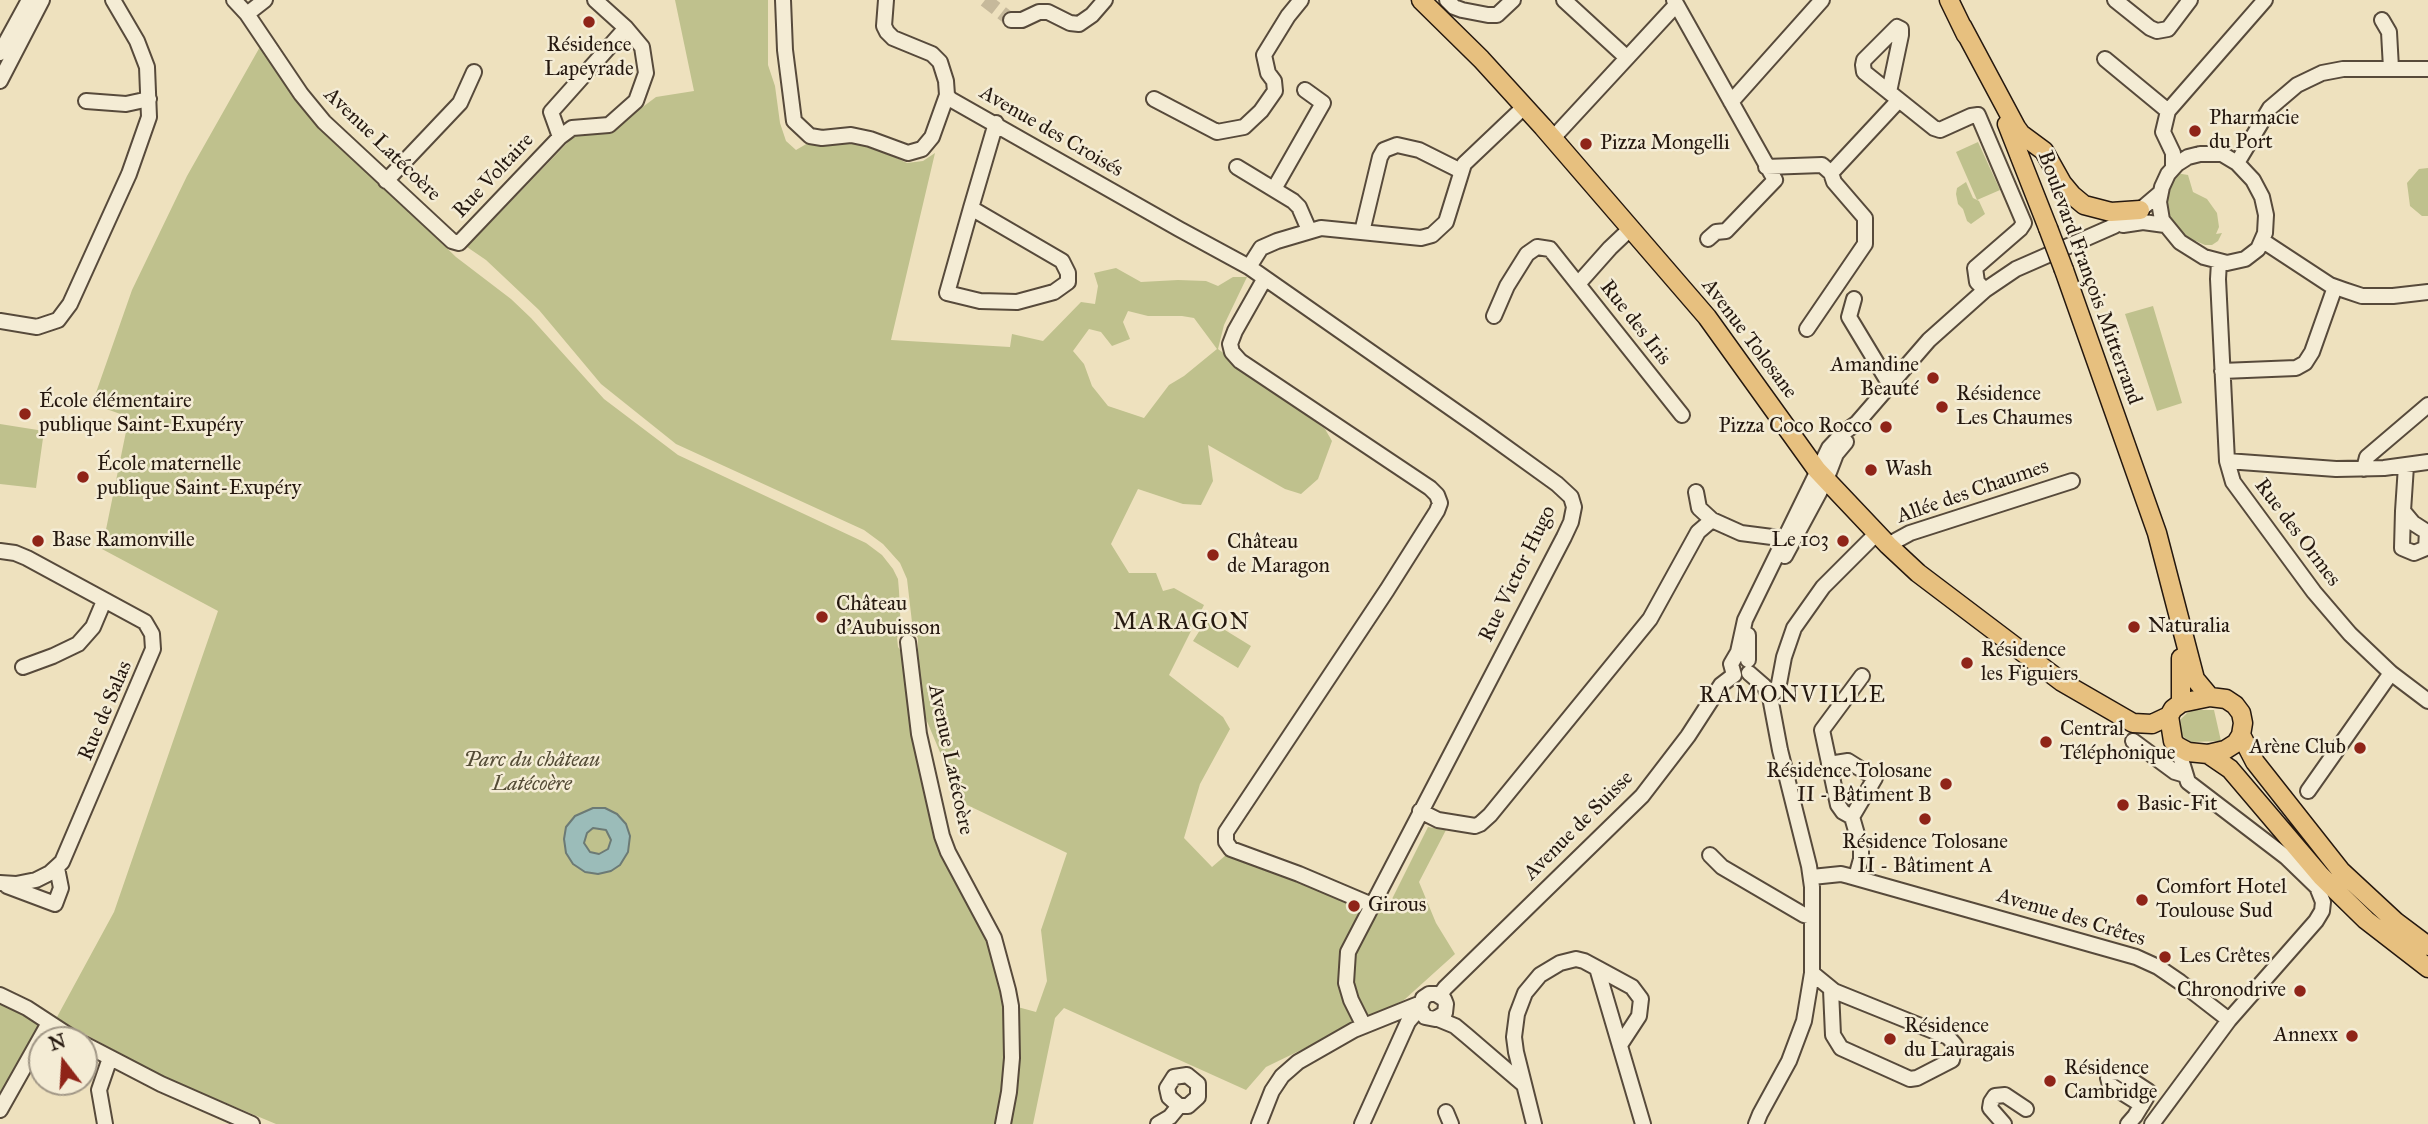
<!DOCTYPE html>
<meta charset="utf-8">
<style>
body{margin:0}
#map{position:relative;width:2428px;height:1124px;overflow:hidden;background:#eee1be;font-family:"IM FELL Great Primer",serif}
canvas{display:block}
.north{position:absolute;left:28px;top:1026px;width:70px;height:70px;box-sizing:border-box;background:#f4ecd5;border:2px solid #a19786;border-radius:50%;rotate:343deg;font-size:19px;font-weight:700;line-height:28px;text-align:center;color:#25180f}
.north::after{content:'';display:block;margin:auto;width:24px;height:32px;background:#8f2418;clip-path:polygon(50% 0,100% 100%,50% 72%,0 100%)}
</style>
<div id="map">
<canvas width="2428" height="1124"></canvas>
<div class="north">N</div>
</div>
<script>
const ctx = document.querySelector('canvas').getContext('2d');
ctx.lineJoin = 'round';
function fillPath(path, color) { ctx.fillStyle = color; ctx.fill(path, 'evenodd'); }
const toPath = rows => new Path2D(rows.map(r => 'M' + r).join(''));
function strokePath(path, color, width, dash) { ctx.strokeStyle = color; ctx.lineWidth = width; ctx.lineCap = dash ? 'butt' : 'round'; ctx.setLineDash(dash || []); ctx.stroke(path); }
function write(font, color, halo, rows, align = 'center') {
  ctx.font = font + ' "IM FELL Great Primer",serif'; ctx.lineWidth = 5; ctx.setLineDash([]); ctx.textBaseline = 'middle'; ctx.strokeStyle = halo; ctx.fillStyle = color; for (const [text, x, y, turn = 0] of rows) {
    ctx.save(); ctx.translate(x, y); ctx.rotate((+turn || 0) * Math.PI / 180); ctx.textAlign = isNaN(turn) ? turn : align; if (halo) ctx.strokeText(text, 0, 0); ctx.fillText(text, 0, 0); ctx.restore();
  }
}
fillPath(toPath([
 [675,0,768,0,768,65,775,86,780,123,786,141,796,150,808,143,855,138,907,163,923,161,935,153,891,340,1010,347,1012,334,1043,341,1081,302,1095,304,1098,286,1094,273,1116,268,1141,282,1178,280,1206,281,1218,286,1233,277,1247,277,1224,325,1218,349,1325,429,1332,441,1318,479,1301,494,1285,489,1208,445,1213,481,1201,505,1183,504,1138,489,1111,544,1129,573,1156,573,1163,591,1174,588,1204,605,1169,675,1223,717,1230,729,1200,784,1184,838,1212,867,1226,855,1387,909,1428,827,1446,830,1419,882,1436,923,1455,954,1404,1000,1266,1067,1246,1090,1064,1008,1055,1018,1033,1124,1006,1124,1014,1006,1036,1012,1047,981,1041,930,1067,853,961,802,918,700,915,651,918,648,918,638,913,631,907,579,900,563,883,544,864,530,676,444,601,384,539,310,486,260,467,247,574,136,612,130,656,97,694,91],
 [1128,311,1148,316,1182,316,1194,318,1217,349,1184,376,1169,385,1144,418,1108,406,1092,386,1084,364,1073,351,1089,329,1101,332,1112,346,1130,339,1123,322],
 [261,45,333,138,456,257,511,299,531,318,604,399,678,455,866,543,882,555,893,569,898,579,899,591,901,632,897,638,898,647,902,653,913,731,949,867,983,931,999,983,1004,1016,1005,1060,997,1124,276,1124,166,1078,68,1025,57,1017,114,912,218,611,102,549,129,417,92,404,132,290,187,176],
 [1978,142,2000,190,1977,200,1956,152],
 [2428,168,2428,216,2422,216,2410,206,2407,183,2419,169],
 [2176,173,2188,175,2193,192,2207,199,2217,213,2219,227,2216,234,2222,233,2218,241,2212,245,2205,245,2196,241,2193,246,2168,219,2164,197],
 [1966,182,1973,198,1979,201,1985,214,1971,224,1967,221,1963,209,1958,204,1956,194,1957,188],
 [2153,306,2182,403,2157,411,2125,314],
 [0,424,44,431,36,488,0,484],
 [1207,619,1251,646,1238,668,1193,641],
 [2194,710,2214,710,2221,741,2191,742,2182,736,2180,727,2181,719,2187,713],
 [0,1004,36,1021,38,1026,38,1030,0,1097]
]), '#bfc18d');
const water = toPath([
 [593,808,605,808,617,814,626,824,630,836,628,852,620,865,611,871,598,874,585,872,573,864,566,853,564,839,566,827,575,816,593,808],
 [593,828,606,830,611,840,608,849,599,854,590,852,584,843,587,833,593,828]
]);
fillPath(water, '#9bbcb9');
strokePath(water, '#6c7a75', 2);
strokePath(toPath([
 [985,0,1011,20]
]), '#c6b99b', 14, [14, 7]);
const minor = toPath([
 [234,0,247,14,301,94,324,122,452,241,459,243,560,137,572,128,609,125,636,101,646,73,642,47,626,28,595,0],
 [783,0,785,50,794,121,810,136,822,138,851,135,870,139,908,153,922,149,932,137,947,95],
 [886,0,884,26,887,32,893,38,932,54,940,62,946,81,947,95,950,99,1179,229,1249,267,1478,427,1557,484,1571,497,1574,507,1571,522,1564,537,1348,952,1346,983,1351,1000,1364,1026],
 [1447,0,1454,7,1462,10,1488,15,1497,15,1513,0],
 [1564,0,1626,57],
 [1674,0,1775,180,1726,231,1716,232,1708,239],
 [2115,0,2150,28,2157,31,2168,29,2190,0],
 [247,14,265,0],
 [1011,20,1022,20,1039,12,1048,12,1070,23,1079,24,1092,15,1105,0],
 [2382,20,2389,32,2391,68],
 [0,53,29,0],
 [2105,59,2168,111],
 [0,81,42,0],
 [1889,92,1901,35,1901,29,1897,27,1864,60,1863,65,1864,72,1899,100],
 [1154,99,1217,132,1244,127,1261,111,1275,91,1274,81,1268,73,1264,55,1288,16,1301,0],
 [86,101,126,104,149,99],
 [1731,102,1822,0],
 [560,137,551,112,626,28],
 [1553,138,1676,5],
 [2200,154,2222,154,2237,163,2253,180,2262,197,2266,215,2265,233,2258,249,2245,259,2227,263,2204,257,2180,242,2162,220,2159,202,2162,187,2168,174,2177,164,2188,157,2200,154],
 [2237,163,2270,108,2297,85,2322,73,2343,69,2428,69],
 [1237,167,1293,201,1299,207,1309,230],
 [1766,167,1822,165,1831,173,1834,182,1865,218,1865,244,1807,329],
 [2173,168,2173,153,2163,132,2168,111,2265,0],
 [1831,173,1899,100,1934,128,1940,130,1971,116,1978,115,2024,223,2020,229,1975,268,1977,282,1985,290],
 [386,181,460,103,474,72],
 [1274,189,1323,103,1305,90],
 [971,208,1062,261,1068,273,1068,282,1054,292,1017,302,980,301,947,293,971,208,996,123],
 [2123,225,2143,222,2165,225],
 [1362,232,1380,157,1384,150,1397,145,1419,150,1461,171],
 [2263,241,2330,285,2344,290,2362,296,2393,296,2428,292],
 [2219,262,2218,279,2227,461,2233,482,2314,592,2350,634,2391,673,2428,701],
 [1249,267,1261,248,1277,241,1321,228,1421,238,1432,235,1446,222,1464,164,1524,107],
 [1265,278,1235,331,1230,344,1232,352,1240,361,1430,488,1437,495,1440,503,1437,511,1387,590,1226,832,1226,842,1231,849,1299,874,1372,905],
 [1578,284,1610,248,1630,229],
 [1854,299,1849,317,1890,385],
 [1494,316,1507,286,1527,254,1537,247,1550,249,1682,415],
 [0,321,37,327,58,320,70,304,129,174,149,117,147,67,137,41,113,0],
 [2222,371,2296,368,2305,363,2312,352,2335,287],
 [2227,461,2336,469,2384,468,2428,462],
 [2364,469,2367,457,2428,405],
 [1696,492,1699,508,1712,520,1741,533,1772,537,1791,542],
 [2403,511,2413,523,2427,532,2426,548,2414,553,2402,548,2403,511,2406,466],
 [1888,545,1910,533,2072,481],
 [0,551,15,553,27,558,145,622,152,634,153,649,62,862,50,873,36,880,16,884,0,883],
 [1785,556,1826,480,1836,454,1846,442],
 [908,642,919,734,942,836,948,852,994,938,1008,990,1011,1006,1012,1058,1009,1092,1003,1124],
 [1748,660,1748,635],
 [23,667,53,656,78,644,93,627,104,601],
 [1749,673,1764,686,1770,697,1780,750,1809,866,1812,887,1812,973,1804,1021,1789,1061,1760,1114,1756,1124],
 [1734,675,1731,664,1738,652,1745,620,1829,448,1843,433,1857,423,1929,340,1985,290,2016,269,2114,226,2140,210,2160,193],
 [1770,697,1778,689,1784,657,1794,628,1823,587,1877,533],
 [2133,741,2175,772,2185,775],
 [1829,764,1848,761,1875,778,1852,817,1861,848,1861,859,1856,877],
 [2308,791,2391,673],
 [1420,811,1438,820,1475,826,1480,824,1490,815,1650,619,1698,532,1712,520],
 [1852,817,1843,812,1838,805,1822,730,1862,676],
 [1710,855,1722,867,1804,915,1812,917],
 [1812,877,1841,874,1849,876,2136,957,2158,967,2180,982,2229,1020],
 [7,886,55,904,61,888,57,868],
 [1597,968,1632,987,1641,999,1639,1016,1620,1045],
 [1812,973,1834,991,1948,1037,1955,1045,1952,1060,1917,1078,1910,1079,1841,1048,1833,1035,1831,990],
 [0,995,27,1008,76,1040],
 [1440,995,1445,988,1642,796,1688,736,1721,685,1734,675],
 [1438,1019,1455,1026,1467,1036,1523,1084],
 [84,1044,161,1084,252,1124],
 [0,1110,49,1023],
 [1446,1112,1451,1124],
 [105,1124,99,1090,110,1058],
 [1158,1124,1170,1117,1179,1106,1188,1106,1198,1097,1198,1084,1187,1075,1174,1077,1167,1088,1169,1097,1179,1106],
 [1259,1124,1272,1091,1282,1076,1298,1062,1354,1030,1421,1003],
 [1362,1124,1408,1022,1420,1008,1423,998,1429,994,1436,994,1444,999,1446,1004,1445,1013,1435,1019,1425,1017,1420,1008],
 [1534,1124,1516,1052,1514,1037,1517,1014,1525,993,1540,975,1560,963,1576,959,1584,961,1597,968,1643,1124],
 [2004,1124,1990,1108,1991,1102,1995,1096,2005,1095,2026,1109],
 [2128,1124,2135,1116,2146,1098,2148,1091,2119,1072,2111,1073,2108,1078,2110,1085,2142,1105],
 [2152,1124,2229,1020,2316,921,2322,911,2323,902,2317,887,2286,857,2188,782,2177,746]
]);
const major = toPath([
 [1421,0,1481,59,1543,127,1707,317,1817,470,1888,545,1918,573,2062,682,2133,723,2152,724,2169,716],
 [1949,0,1966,35],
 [1962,26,2016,127,2021,134,2044,151,2062,183,2072,195,2084,205,2111,212,2140,210],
 [2007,124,2048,228],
 [2064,270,2157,533,2195,679,2210,697],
 [2181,658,2181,703],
 [2210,697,2226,699,2235,705,2241,713,2243,723,2241,735,2236,743,2225,750,2208,754,2188,752,2177,746,2173,741,2169,716,2173,709,2181,703,2210,697],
 [2241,735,2255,762,2341,871,2396,922,2428,946],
 [2208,754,2230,769,2321,876,2366,920,2428,968]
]);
strokePath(minor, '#574a3b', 18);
strokePath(major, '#25180f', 21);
strokePath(minor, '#f4ecd5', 14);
strokePath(major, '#e7c07f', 18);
const majorBridge = toPath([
 [2048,228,2064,270]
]);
strokePath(majorBridge, '#25180f', 21, []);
strokePath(majorBridge, '#e7c07f', 18);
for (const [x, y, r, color] of [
 [589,22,7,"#8f2418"],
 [2195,131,7,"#8f2418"],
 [1586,144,7,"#8f2418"],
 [1933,378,7,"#8f2418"],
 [1942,407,7,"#8f2418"],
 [25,414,7,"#8f2418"],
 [1886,427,7,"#8f2418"],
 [1871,470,7,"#8f2418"],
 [83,477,7,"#8f2418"],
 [38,541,7,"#8f2418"],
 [1843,541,7,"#8f2418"],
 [1213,555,7,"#8f2418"],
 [822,617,7,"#8f2418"],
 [2134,627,7,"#8f2418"],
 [1967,663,7,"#8f2418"],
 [2046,742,7,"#8f2418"],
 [2360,748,7,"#8f2418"],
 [1946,784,7,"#8f2418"],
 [2123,805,7,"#8f2418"],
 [1925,819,7,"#8f2418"],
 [2142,900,7,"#8f2418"],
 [1354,906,7,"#8f2418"],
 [2165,957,7,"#8f2418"],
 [2300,991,7,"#8f2418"],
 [2352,1036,7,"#8f2418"],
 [1890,1039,7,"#8f2418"],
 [2050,1081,7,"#8f2418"]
]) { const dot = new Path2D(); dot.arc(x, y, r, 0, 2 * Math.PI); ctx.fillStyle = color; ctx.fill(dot); strokePath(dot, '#f4ecd5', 2.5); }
write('21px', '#25180f', '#f4ecd5', [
 ["Résidence",589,46,"center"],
 ["Lapeyrade",589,70,"center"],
 ["Pharmacie",2209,119],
 ["du Port",2209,143],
 ["Pizza Mongelli",1600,144],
 ["Amandine",1919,366,"right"],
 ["Beauté",1919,390,"right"],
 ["Résidence",1956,395],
 ["Les Chaumes",1956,419],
 ["École élémentaire",39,402],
 ["publique Saint-Exupéry",39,426],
 ["Pizza Coco Rocco",1872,427,"right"],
 ["École maternelle",97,465],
 ["publique Saint-Exupéry",97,489],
 ["Wash",1885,470],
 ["Base Ramonville",52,541],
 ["Le 103",1829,541,"right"],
 ["Château",1227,543],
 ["de Maragon",1227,567],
 ["Château",836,605],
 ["d'Aubuisson",836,629],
 ["Naturalia",2148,627],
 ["Résidence",1981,651],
 ["les Figuiers",1981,675],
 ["Central",2060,730],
 ["Téléphonique",2060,754],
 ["Arène Club",2346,748,"right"],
 ["Résidence Tolosane",1932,772,"right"],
 ["II - Bâtiment B",1932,796,"right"],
 ["Basic-Fit",2137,805],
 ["Résidence Tolosane",1925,843,"center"],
 ["II - Bâtiment A",1925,867,"center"],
 ["Comfort Hotel",2156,888],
 ["Toulouse Sud",2156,912],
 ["Girous",1368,906],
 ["Les Crêtes",2179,957],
 ["Chronodrive",2286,991,"right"],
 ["Résidence",1904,1027],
 ["du Lauragais",1904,1051],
 ["Annexx",2338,1036,"right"],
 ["Résidence",2064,1069],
 ["Cambridge",2064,1093]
], 'left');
write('21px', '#25180f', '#f4ecd5', [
 ["Avenue des Croisés",1051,132,30],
 ["Avenue Latécoère",382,145,44],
 ["Rue Voltaire",494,176,-47],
 ["Boulevard François Mitterrand",2089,278,70],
 ["Rue des Iris",1635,323,52],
 ["Avenue Tolosane",1749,339,53],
 ["Allée des Chaumes",1973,492,-19],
 ["Rue des Ormes",2297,533,53],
 ["Rue Victor Hugo",1518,574,-64],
 ["Rue de Salas",106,711,-67],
 ["Avenue Latécoère",950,760,78],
 ["Avenue de Suisse",1579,826,-45],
 ["Avenue des Crêtes",2071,918,17]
]);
write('italic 21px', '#534b35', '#f4ecd5', [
 ["Parc du château",532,761],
 ["Latécoère",532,785]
]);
ctx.letterSpacing = '2px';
write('23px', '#25180f', '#f4ecd5', [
 ["MARAGON",1182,623],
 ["RAMONVILLE",1793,696]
]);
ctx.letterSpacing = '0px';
</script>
